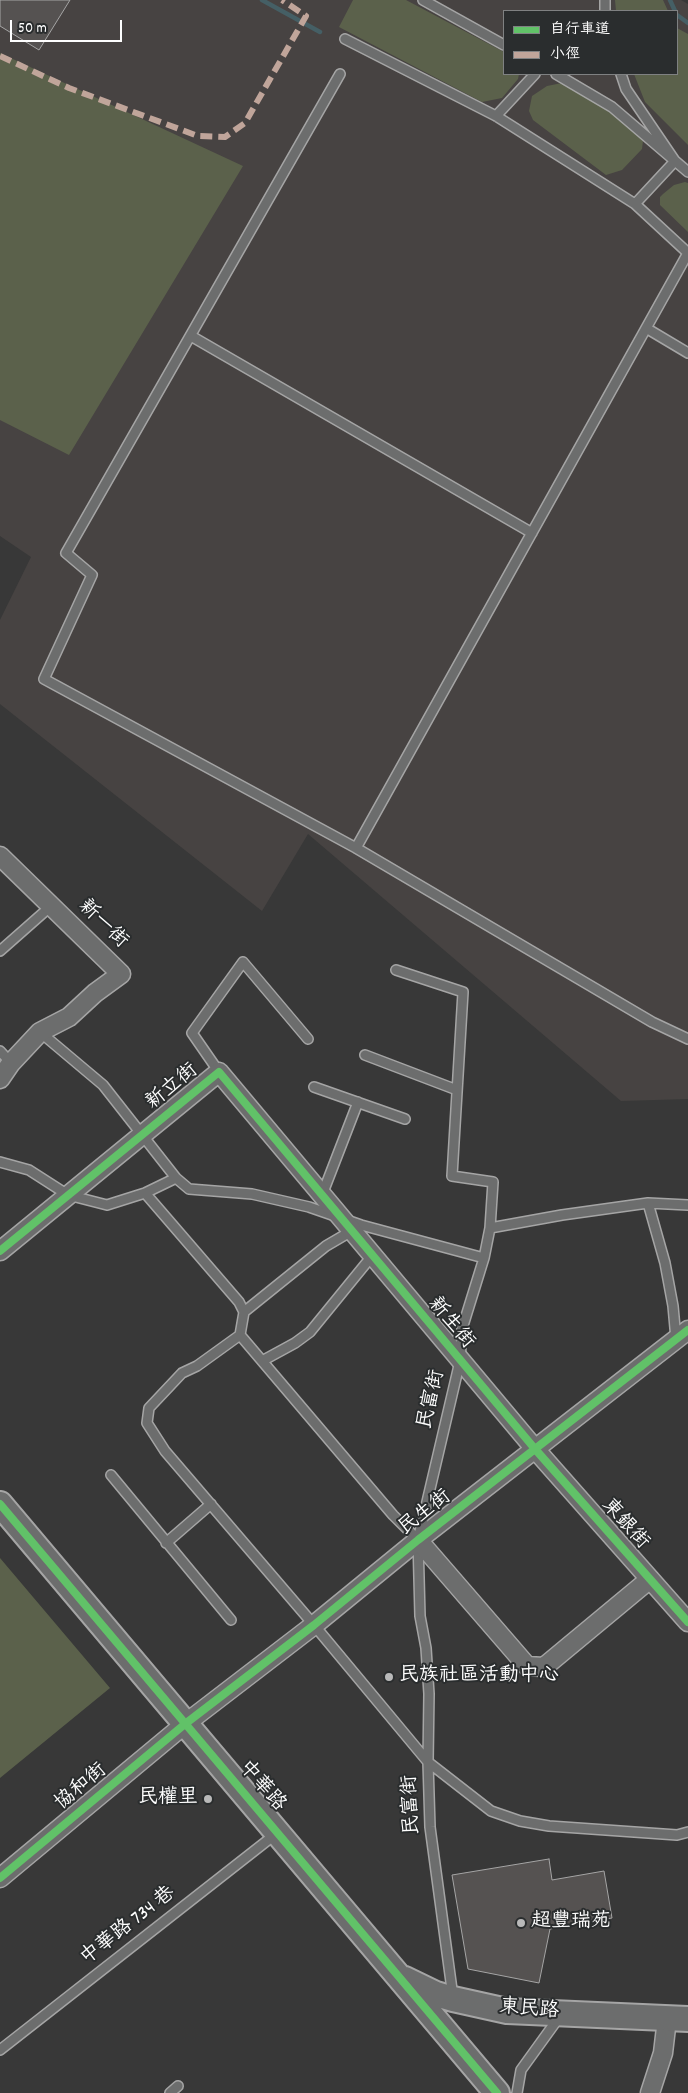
<!DOCTYPE html>
<meta charset="utf-8">
<style>
body{margin:0}
#map{position:relative;width:688px;height:2093px;overflow:hidden;background:#383838;font-family:Dekko,"LXGW WenKai TC",sans-serif}
canvas{display:block}
.legend{position:absolute;left:503px;top:10px;width:175px;height:65px;box-sizing:border-box;background:#2a2d2e;border:1px solid #7f8182;margin:0;padding:6px 9px;list-style:none;font-size:15px;color:#fff}
.legend li{display:flex;align-items:center;gap:10px;height:25px}
.legend b{width:25px;border:1px solid #7f8182}
.scale{position:absolute;left:10px;top:20px;width:112px;height:22px;box-sizing:border-box;border:2px solid #fff;border-top:0;padding-left:6px;font-size:15px;line-height:18px;white-space:nowrap;color:#fff;-webkit-text-stroke:4px #2a2d2e;paint-order:stroke}
</style>
<div id="map">
<canvas width="688" height="2093"></canvas>
<ul class="legend">
<li><b style="height:6px;background:#61c268"></b>自行車道</li>
<li><b style="height:6px;background:#c0a59a"></b>小徑</li>
</ul>
<div class="scale">50 m</div>
</div>
<script>
const ctx = document.querySelector('canvas').getContext('2d');
ctx.lineJoin = 'round';
function fillPath(path, color) { ctx.fillStyle = color; ctx.fill(path, 'evenodd'); }
const toPath = rows => new Path2D(rows.map(r => 'M' + r).join(''));
function strokePath(path, color, width, dash) { ctx.strokeStyle = color; ctx.lineWidth = width; ctx.lineCap = dash ? 'butt' : 'round'; ctx.setLineDash(dash || []); ctx.stroke(path); }
function write(font, color, halo, rows, align = 'center') {
  ctx.font = font + ' Dekko,"LXGW WenKai TC",sans-serif'; ctx.lineWidth = 4; ctx.setLineDash([]); ctx.textBaseline = 'middle'; ctx.strokeStyle = halo; ctx.fillStyle = color; for (const [text, x, y, turn = 0] of rows) {
    ctx.save(); ctx.translate(x, y); ctx.rotate((+turn || 0) * Math.PI / 180); ctx.textAlign = isNaN(turn) ? turn : align; if (halo) ctx.strokeText(text, 0, 0); ctx.fillText(text, 0, 0); ctx.restore();
  }
}
fillPath(toPath([
 [0,0,681,0,688,4,688,1099,621,1101,308,834,262,911,0,704,0,620,31,557,0,536],
 [504,11,677,11,677,74,504,74]
]), '#474342');
fillPath(toPath([
 [353,0,406,0,504,52,504,74,519,74,518,79,502,98,482,102,339,27],
 [615,0,663,0,668,11,616,11],
 [677,28,688,34,688,145,645,102,634,74,677,74],
 [0,53,243,166,69,455,0,420],
 [562,83,607,108,643,141,642,149,622,170,606,175,533,120,529,111,532,96,547,86],
 [685,182,688,183,688,232,660,205,660,197,663,194,674,185],
 [0,1558,110,1688,0,1778]
]), '#5b614b');
strokePath(toPath([
 [262,0,320,32],
 [670,0,675,11],
 [677,15,688,23]
]), '#455f65', 4.5);
const building = toPath([
 [0,0,70,0,39,50,0,26,0,0],
 [549,1859,552,1880,604,1871,612,1918,550,1929,539,1983,468,1969,452,1875,549,1859]
]);
fillPath(building, '#555251');
strokePath(building, '#a5a5a5', 1);
const lane = toPath([
 [423,0,504,45],
 [605,0,605,11],
 [345,39,496,116,635,204,688,253],
 [340,74,66,553,92,575,44,679,356,848,688,253],
 [556,74,612,107,688,172],
 [621,74,626,89,675,161,635,204],
 [496,116,535,74],
 [646,328,688,353],
 [191,336,532,533],
 [356,848,652,1022,688,1039],
 [0,951,51,906],
 [396,970,463,992,452,1176,493,1182,490,1228],
 [40,1032,103,1085,176,1178],
 [0,1051,11,1063],
 [365,1055,457,1090],
 [219,1072,192,1033,243,962,308,1039],
 [314,1087,405,1119],
 [0,1162,29,1170,68,1195,107,1205,145,1193,176,1178,189,1189,252,1194,309,1207,361,1225,484,1258,462,1329,460,1361,418,1540,420,1616,426,1648,429,1694,428,1762,430,1827,453,1997],
 [145,1193,239,1302,244,1312,240,1335,393,1515,418,1540],
 [322,1195,358,1102],
 [648,1203,665,1263,673,1306,676,1339],
 [484,1258,490,1228,562,1215,648,1203,688,1205],
 [244,1312,326,1246,355,1229],
 [240,1335,197,1366,182,1373,149,1408,147,1423,165,1451,314,1625,428,1762,491,1811,520,1821,549,1826,677,1835,688,1832],
 [262,1361,295,1343,310,1332,372,1256],
 [111,1475,231,1620],
 [166,1543,211,1504],
 [0,2050,277,1833],
 [170,2093,178,2086],
 [517,2093,521,2070,560,2016]
]);
const street = toPath([
 [0,856,121,974,95,993,69,1017,40,1032,11,1063,0,1079],
 [0,1251,219,1072,535,1449,688,1622],
 [418,1540,527,1666,544,1667,650,1579],
 [0,1878,185,1724,314,1625,418,1540,688,1330],
 [650,2093,663,2053,667,2019]
]);
const secondary = toPath([
 [0,1504,497,2093],
 [405,1979,436,1994,453,1999,507,2011,688,2019]
]);
strokePath(lane, '#a5a5a5', 12);
strokePath(street, '#a5a5a5', 21);
strokePath(secondary, '#a5a5a5', 28);
strokePath(lane, '#6c6d6d', 9);
strokePath(street, '#6c6d6d', 18);
strokePath(secondary, '#6c6d6d', 24);
strokePath(toPath([
 [0,56,69,88,198,136,225,137,245,123,306,16,282,0]
]), '#c0a59a', 6, [12, 6]);
strokePath(toPath([
 [0,1251,219,1072,535,1449,688,1622],
 [0,1504,497,2093],
 [0,1878,185,1724,314,1625,418,1540,688,1330]
]), '#61c268', 8);
for (const [x, y, r, color] of [
 [389,1677,5,"#b9b9b9"],
 [208,1799,5,"#b9b9b9"],
 [521,1923,5,"#b9b9b9"]
]) { const dot = new Path2D(); dot.arc(x, y, r, 0, 2 * Math.PI); ctx.fillStyle = color; ctx.fill(dot); strokePath(dot, '#2a2d2e', 2); }
write('20px', '#fff', '#2a2d2e', [
 ["新一街",102,925,44],
 ["新立街",173,1088,-39],
 ["新生街",450,1324,50],
 ["民富街",433,1400,-77],
 ["民生街",426,1514,-38],
 ["東銀街",624,1525,48],
 ["中華路",261,1787,49],
 ["協和街",82,1788,-40],
 ["民富街",413,1805,-93],
 ["中華路 734 巷",129,1927,-38],
 ["東民路",529,2011,5]
]);
write('20px', '#fff', '#2a2d2e', [
 ["民族社區活動中心",399,1677],
 ["民權里",198,1799,"right"],
 ["超豐瑞苑",531,1923]
], 'left');
</script>
